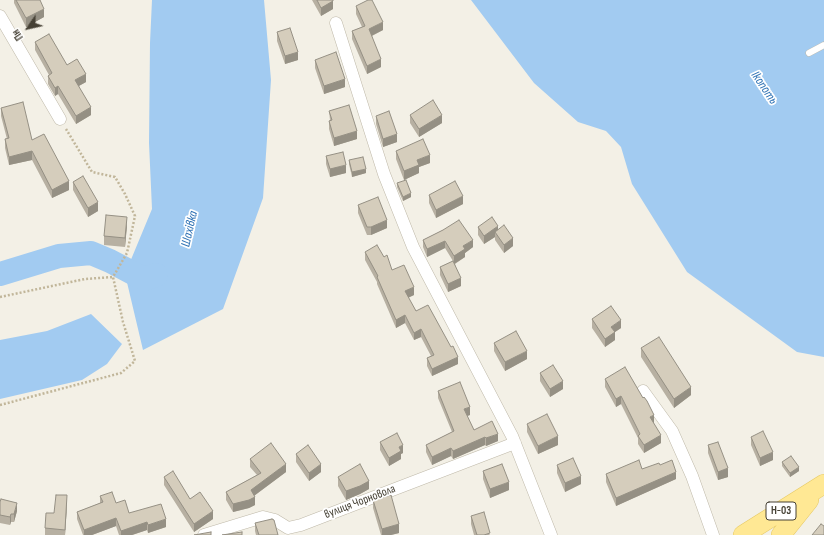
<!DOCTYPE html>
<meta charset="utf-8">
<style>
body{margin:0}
#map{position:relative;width:824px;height:535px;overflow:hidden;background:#f3f0e6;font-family:"Sofia Sans Condensed",sans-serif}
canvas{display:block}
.north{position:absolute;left:8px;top:8px;width:40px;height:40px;-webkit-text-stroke:3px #fff;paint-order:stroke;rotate:236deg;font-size:11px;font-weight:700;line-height:16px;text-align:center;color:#464135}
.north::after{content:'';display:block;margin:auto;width:14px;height:18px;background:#464135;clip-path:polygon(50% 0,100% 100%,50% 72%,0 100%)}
</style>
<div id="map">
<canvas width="824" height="535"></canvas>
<div class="north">Пн</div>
</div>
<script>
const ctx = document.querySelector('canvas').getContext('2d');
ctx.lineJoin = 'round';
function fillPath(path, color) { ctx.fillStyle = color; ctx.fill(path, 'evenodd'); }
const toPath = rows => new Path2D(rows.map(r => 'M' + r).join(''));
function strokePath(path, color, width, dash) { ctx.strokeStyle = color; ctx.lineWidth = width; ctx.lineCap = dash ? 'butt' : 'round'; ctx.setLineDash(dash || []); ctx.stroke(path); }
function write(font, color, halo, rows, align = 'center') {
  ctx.font = font + ' "Sofia Sans Condensed",sans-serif'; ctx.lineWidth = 3.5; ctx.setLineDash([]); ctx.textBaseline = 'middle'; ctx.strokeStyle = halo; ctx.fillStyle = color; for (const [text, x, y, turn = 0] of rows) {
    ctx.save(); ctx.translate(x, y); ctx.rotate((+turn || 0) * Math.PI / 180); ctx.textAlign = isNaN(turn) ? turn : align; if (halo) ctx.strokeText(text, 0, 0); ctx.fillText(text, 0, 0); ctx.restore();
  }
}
fillPath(toPath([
 [152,0,264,0,271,80,263,198,223,309,143,350,125,274,152,209,149,143,150,43],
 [471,0,824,0,824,357,797,352,687,272,632,184,621,147,606,131,578,122,534,83],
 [91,314,122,344,107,364,82,380,0,399,0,340,47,331]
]), '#a2cbf1');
strokePath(toPath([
 [0,274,59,256,91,253,110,261,144,279,156,275]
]), '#a2cbf1', 24);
const service = toPath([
 [809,53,824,45]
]);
const minor = toPath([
 [0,16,60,119],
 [336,23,384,174,413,247,512,436,551,535],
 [643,391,672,431,692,476,713,535],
 [204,535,263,517,275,520,288,528,301,525,515,443]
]);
const primary = toPath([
 [743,535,824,484],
 [781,535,809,500]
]);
strokePath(service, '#bfb9a9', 7);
strokePath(minor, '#bfb9a9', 13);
strokePath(primary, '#e5c863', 20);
strokePath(toPath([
 [0,297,85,279,113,277],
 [0,405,121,373,135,361,123,322,113,277,127,253,135,216,125,194,115,177,92,172,66,129]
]), '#c1b69a', 2.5, [2, 2]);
strokePath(service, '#fff', 6);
strokePath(minor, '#fff', 12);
strokePath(primary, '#ffe894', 19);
fillPath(toPath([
 [14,0,40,0,44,17,26,27,14,3],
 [312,0,333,0,333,9,321,16],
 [356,6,383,30,372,36,381,67,367,74,352,39,352,31,362,27,356,14],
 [277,32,298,60,285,64,277,41],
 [35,42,67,65,86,82,79,86,91,115,76,124,58,94,55,96,48,84,48,76,49,75,35,50],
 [315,60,345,87,324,94,315,68],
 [1,108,32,140,69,190,52,198,32,160,9,165,5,148,5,139,7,139,1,116],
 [329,111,357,139,334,146,329,129,329,121,330,120],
 [410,115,442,123,419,137,410,123],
 [376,116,397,142,383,147,376,124],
 [396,151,430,163,419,167,419,173,404,180,396,159],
 [326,156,346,173,330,177,326,164],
 [349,160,366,173,352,177,349,164],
 [73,182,98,211,88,217,73,190],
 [397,183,411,197,403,201,397,187],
 [429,195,463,204,436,218,429,203],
 [358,205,387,228,371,235,367,235,358,213],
 [127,225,125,247,104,245,104,236],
 [478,227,498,229,513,246,504,253,495,240,495,237,484,244,478,235],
 [443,230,473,247,465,253,465,257,455,264,461,286,448,292,440,275,440,267,453,261,445,248,427,257,423,247,423,240],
 [365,252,392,270,414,295,408,298,416,311,458,364,432,376,427,366,427,358,431,356,421,337,414,340,405,323,396,328,377,284,377,282,365,260],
 [592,319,621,328,615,332,615,340,605,347,592,328],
 [494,343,527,359,505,371,494,351],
 [641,348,691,395,674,408,641,357],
 [540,373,563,389,550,397,540,381],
 [605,379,643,398,654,423,654,424,661,443,644,453,638,444,638,438,621,404,616,407,605,387],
 [438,391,470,415,467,416,474,430,498,441,486,446,485,445,453,459,451,456,432,465,426,452,426,445,452,432,438,398],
 [527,424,558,445,538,454,527,432],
 [751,437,773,460,760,466,751,445],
 [380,442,403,453,401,454,401,459,389,466,380,450],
 [708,445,728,477,718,480,708,453],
 [296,454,321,472,309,481,296,462],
 [250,459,286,472,254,496,255,505,249,508,233,512,226,500,226,492,257,475,250,467],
 [782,462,799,471,790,477,782,466],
 [557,465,581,484,565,492,557,473],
 [660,465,676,479,616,506,606,482,606,474,642,469],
 [483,471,509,490,490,498,483,479],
 [164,477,190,499,213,519,194,532,164,485],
 [338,477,369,489,360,494,346,500,338,486],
 [100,496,116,503,129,513,166,527,148,533,147,530,132,535,119,535,116,526,92,535,83,535,77,519,77,512,100,503],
 [373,500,399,533,391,535,381,535,373,508],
 [0,502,17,511,14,522,11,522,10,525,0,523],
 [67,504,65,535,45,535,45,528,54,513],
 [471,516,490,535,474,535,471,524],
 [255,523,278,535,256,535,255,531]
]), '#b7b0a2');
fillPath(toPath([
 [333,1,333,9,321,16,321,8],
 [44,9,44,17,26,27,26,18],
 [383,22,383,30,369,37,369,29],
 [298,52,298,60,285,64,285,56],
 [381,59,381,67,367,74,367,66],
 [86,74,86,82,75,88,75,80],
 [345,79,345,87,324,94,324,86],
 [58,86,58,94,55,96,55,88],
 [91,107,91,115,76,124,76,116],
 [442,115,442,123,419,137,419,129],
 [357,131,357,139,334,146,334,138],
 [397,134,397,142,383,147,383,139],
 [32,151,32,160,9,165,9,157],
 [430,155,430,163,419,167,419,173,404,180,404,171,417,160],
 [346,165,346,173,330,177,330,169],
 [366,169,366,173,352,177,352,172],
 [69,181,69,190,52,198,52,190],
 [411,193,411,197,403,201,403,197],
 [463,196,463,204,436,218,436,210],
 [98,202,98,211,88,217,88,208],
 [127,217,127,225,125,247,125,238],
 [387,220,387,228,371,235,371,227],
 [498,226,498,234,495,232,495,237,484,244,484,236],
 [513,238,513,246,504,253,504,245],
 [473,240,473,247,465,253,465,257,454,264,454,256,463,246],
 [445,241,445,248,427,257,427,249],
 [461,278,461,286,448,292,448,284],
 [414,287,414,295,405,299,405,291],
 [405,315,405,323,396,328,396,320],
 [621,320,621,328,615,332,615,340,605,347,605,339,611,327],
 [421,329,421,337,414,340,414,333],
 [527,351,527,359,505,371,505,362],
 [458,357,458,364,432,376,432,369],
 [563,381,563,389,550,397,550,389],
 [691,387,691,395,674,408,674,399],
 [621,396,621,404,616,407,616,399],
 [470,407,470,415,464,417,464,409],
 [654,415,654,423,650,426,650,417],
 [498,434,498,441,486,446,486,438],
 [661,435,661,443,644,453,644,445],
 [558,436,558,445,538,454,538,446],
 [485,437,485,445,453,459,453,451],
 [403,445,403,453,401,454,401,459,389,466,389,458,399,447],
 [451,448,451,456,432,465,432,457],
 [773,452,773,460,760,466,760,458],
 [286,464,286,472,251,498,251,490],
 [321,464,321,472,309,481,309,473],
 [799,467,799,471,790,477,790,473],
 [728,468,728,477,718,480,718,472],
 [676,472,676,479,616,506,616,498],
 [581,476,581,484,565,492,565,483],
 [369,481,369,489,360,494,346,500,346,491],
 [509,482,509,490,490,498,490,489],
 [67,495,67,504,65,535,65,530],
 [255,497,255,505,249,508,233,512,233,504],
 [17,503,17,511,14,522,14,514],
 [213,511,213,519,194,532,194,524],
 [11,514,11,522,10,525,10,517],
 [116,518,116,526,92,535,84,535,84,530],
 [166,519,166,527,148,533,148,525],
 [147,522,147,530,132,535,121,535,121,531],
 [399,524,399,533,391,535,382,535,382,529]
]), '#959084');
const building = toPath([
 [16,0,40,0,44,9,26,18,16,0],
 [317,0,333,0,333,1,321,8,317,0],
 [368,0,372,0,383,22,369,29,381,59,367,66,352,31,365,26,356,6,368,0],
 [290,28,298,52,285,56,277,32,290,28],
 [49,34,67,65,77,59,86,74,75,80,91,107,76,116,58,86,55,88,48,76,52,73,35,42,49,34],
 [336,52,345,79,324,86,315,60,336,52],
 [433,100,442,115,419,129,410,115,433,100],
 [23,102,32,140,44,134,69,181,52,190,32,151,9,157,5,139,9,138,1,108,23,102],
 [349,105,357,131,334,138,329,121,332,120,329,111,349,105],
 [389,111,397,134,383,139,376,116,389,111],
 [423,139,430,155,417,160,419,165,404,171,396,151,423,139],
 [343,152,346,165,330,169,326,156,343,152],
 [363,157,366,169,352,172,349,160,363,157],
 [83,176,98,202,88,208,73,182,83,176],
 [406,180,411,193,403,197,397,183,406,180],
 [455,181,463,196,436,210,429,195,455,181],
 [378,197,387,220,371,227,367,227,358,205,378,197],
 [106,215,127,217,125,238,104,236,106,215],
 [492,217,498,226,484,236,478,227,492,217],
 [459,220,473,240,463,246,465,249,454,256,445,241,427,249,423,240,443,230,459,220],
 [504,225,513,238,504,245,495,232,504,225],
 [377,245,384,257,387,255,392,270,404,265,414,287,405,291,416,311,428,305,451,347,453,346,458,357,432,369,427,358,434,355,421,329,414,333,405,315,396,320,377,277,378,276,365,252,377,245],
 [453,261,461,278,448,284,440,267,453,261],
 [611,306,621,320,611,327,615,332,605,339,592,319,611,306],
 [516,331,527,351,505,362,494,343,516,331],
 [659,337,691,387,674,399,641,348,659,337],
 [553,365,563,381,550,389,540,373,553,365],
 [625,367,643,398,644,397,647,401,654,415,650,417,661,435,644,445,638,436,640,434,621,396,616,399,605,379,625,367],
 [460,382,470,407,464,409,474,430,492,421,498,434,486,438,485,437,453,451,451,448,432,457,426,445,454,431,438,391,460,382],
 [547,414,558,436,538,446,527,424,547,414],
 [763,431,773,452,760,458,751,437,763,431],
 [397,433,403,445,399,447,401,451,389,458,380,442,397,433],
 [718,442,728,468,718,472,708,445,718,442],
 [271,443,286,464,251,490,255,497,249,500,233,504,226,492,261,473,250,459,271,443],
 [308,445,321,464,309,473,296,454,308,445],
 [791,456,799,467,790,473,782,462,791,456],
 [573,458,581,476,565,483,557,465,573,458],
 [639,460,642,469,659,463,660,465,672,460,676,472,616,498,606,474,639,460],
 [360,464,369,481,360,486,346,491,338,477,360,464],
 [502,464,509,482,490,489,483,471,502,464],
 [173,471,190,499,200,492,213,511,194,524,164,477,173,471],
 [112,492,116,503,125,500,129,513,161,504,166,519,148,525,147,522,121,531,116,518,84,530,77,512,103,502,100,496,112,492],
 [56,495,67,495,65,530,45,528,46,513,54,513,56,495],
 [391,495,399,524,382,529,373,500,391,495],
 [1,499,17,503,14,514,11,514,10,517,0,515,0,502,1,499],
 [484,512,490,533,484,535,477,535,471,516,484,512],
 [272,519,274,520,278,535,259,535,255,523,272,519],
 [821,524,824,526,824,535,812,535,821,524],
 [211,532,211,535,194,535,211,532],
 [242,532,242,535,222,535,242,532]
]);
fillPath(building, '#d5cdbc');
strokePath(building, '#959084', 1);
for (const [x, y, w] of [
 [781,511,30]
]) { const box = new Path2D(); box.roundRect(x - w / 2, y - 9, w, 18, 3); ctx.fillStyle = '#fff'; ctx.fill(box); strokePath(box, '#464135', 1); }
write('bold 11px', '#464135', null, [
 ["Н-03",781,511]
]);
write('12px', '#464135', '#fff', [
 ["вулиця Чорновола",360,502,-21]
]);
write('italic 13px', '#2d71b4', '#fff', [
 ["Ікопоть",764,88,56],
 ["Шахівка",190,229,-77]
]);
</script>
